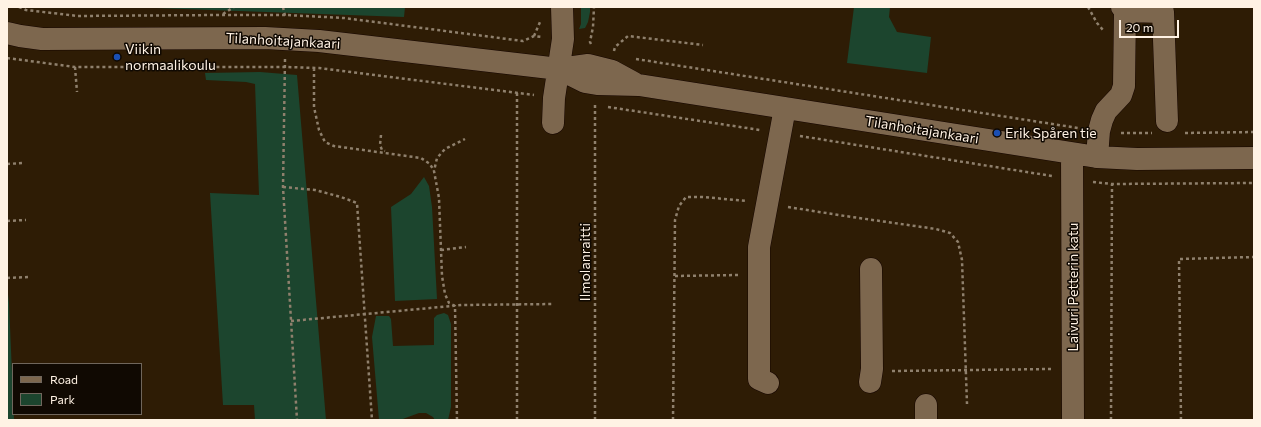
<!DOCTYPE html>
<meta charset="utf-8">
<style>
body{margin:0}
#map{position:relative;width:1261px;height:427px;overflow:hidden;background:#2e1c05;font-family:Commissioner,sans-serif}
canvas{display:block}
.frame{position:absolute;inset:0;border:8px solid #fff2e4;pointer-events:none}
.legend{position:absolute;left:12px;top:363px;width:130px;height:52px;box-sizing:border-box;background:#100902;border:1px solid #70665c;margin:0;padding:5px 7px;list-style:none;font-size:12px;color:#fff2e4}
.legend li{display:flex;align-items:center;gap:8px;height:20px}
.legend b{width:20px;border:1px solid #70665c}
.scale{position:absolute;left:1119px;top:20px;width:60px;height:18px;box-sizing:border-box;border:2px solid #fff2e4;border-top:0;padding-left:5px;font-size:12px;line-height:14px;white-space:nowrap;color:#fff2e4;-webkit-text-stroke:3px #100902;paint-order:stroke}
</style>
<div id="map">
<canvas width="1261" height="427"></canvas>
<div class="frame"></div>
<ul class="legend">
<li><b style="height:5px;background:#7d674e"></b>Road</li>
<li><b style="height:11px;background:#1c452e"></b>Park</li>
</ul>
<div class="scale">20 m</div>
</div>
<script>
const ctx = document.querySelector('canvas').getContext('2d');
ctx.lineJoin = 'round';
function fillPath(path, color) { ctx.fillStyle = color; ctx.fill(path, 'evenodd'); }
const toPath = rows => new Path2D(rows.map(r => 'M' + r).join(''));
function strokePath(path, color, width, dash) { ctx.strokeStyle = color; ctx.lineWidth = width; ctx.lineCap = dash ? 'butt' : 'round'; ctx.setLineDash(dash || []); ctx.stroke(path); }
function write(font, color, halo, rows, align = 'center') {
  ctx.font = font + ' Commissioner,sans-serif'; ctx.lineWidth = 3; ctx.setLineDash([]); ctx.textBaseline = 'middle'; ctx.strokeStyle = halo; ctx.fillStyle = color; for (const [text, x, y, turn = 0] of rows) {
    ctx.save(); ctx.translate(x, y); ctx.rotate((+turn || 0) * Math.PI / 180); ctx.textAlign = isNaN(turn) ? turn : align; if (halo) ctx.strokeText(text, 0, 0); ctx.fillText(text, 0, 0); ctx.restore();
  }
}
fillPath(toPath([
 [128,7,405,7,404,17],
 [581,7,590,7,590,12,588,22,585,28,579,29,581,24],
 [854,7,890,7,889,17,897,32,931,37,927,73,847,63],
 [260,72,297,75,326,420,255,420,254,405,223,405,210,193,259,195,255,84,246,82,206,80,205,73],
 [424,177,429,186,432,207,437,299,395,301,391,207,411,194],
 [7,285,9,303,14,420,7,420],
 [444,313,448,315,451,324,451,407,448,420,435,420,433,417,426,413,419,413,400,420,379,420,372,337,376,316,389,316,391,319,393,346,434,345,434,318,437,315]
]), '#1c452e');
const minor = toPath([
 [1125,11,1163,12,1167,121],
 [7,33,20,36,42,39,265,38,319,41,559,69,588,65,612,71,634,83],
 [559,69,585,82,597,84,639,85,1097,157,1137,159,1254,158],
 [553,123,554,98,563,39,562,7],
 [1072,154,1073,420],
 [1097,157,1099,131,1102,120,1106,111,1121,95,1124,86,1125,11,1122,7],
 [870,382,872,369,871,269],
 [768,383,759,379,759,247,785,108],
 [926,405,926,420]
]);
strokePath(minor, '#160600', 23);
strokePath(toPath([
 [19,7,26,10,78,16,222,15,286,15,344,18,523,41,534,36,542,37],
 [283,7,285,16],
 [1088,7,1097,23,1103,30],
 [223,14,234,7],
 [534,36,540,22],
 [591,44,590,42,593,27,594,7],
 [614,51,615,47,628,36,703,45],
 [7,58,75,67,285,67,319,68,534,95],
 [285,59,283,187,297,420],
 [636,59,1078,128],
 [75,67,77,92],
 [314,68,314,107,319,130,325,142,334,146,421,158,430,164,434,171],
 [517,93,517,420],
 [595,105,595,420],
 [608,107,760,130],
 [1121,133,1152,133],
 [1185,133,1254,132],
 [381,135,380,145,382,150,385,151],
 [800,136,1052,176],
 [7,164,23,163],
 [1093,182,1112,184,1254,183],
 [283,187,315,190,341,197,357,203,372,420],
 [788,207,845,216,936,229,950,233,958,242,962,260,967,404],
 [7,221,26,220],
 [441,250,466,247],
 [675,276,738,275],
 [7,278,30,277],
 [291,321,462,305,554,304],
 [892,371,1051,369],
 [457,420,455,306,449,303,445,294,442,276,439,198,434,171,437,158,445,149,465,139],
 [673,420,675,220,679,206,686,197,703,197,747,201],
 [1111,420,1112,184],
 [1181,420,1179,259,1254,257]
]), '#8f806d', 2.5, [3, 3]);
strokePath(minor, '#7d674e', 22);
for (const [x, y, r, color] of [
 [117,57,4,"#1a4fb4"],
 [997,133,4,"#1a4fb4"]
]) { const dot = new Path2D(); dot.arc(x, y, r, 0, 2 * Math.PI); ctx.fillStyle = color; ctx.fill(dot); strokePath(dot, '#100902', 1.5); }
write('14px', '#fff2e4', '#100902', [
 ["Tilanhoitajankaari",283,41,3],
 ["Tilanhoitajankaari",922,130,9],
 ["Ilmolanraitti",585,262,-90],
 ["Laivuri Petterin katu",1073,287,-90]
]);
write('14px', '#fff2e4', '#100902', [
 ["Viikin",125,49],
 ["normaalikoulu",125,65],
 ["Erik Spåren tie",1005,133]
], 'left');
</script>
